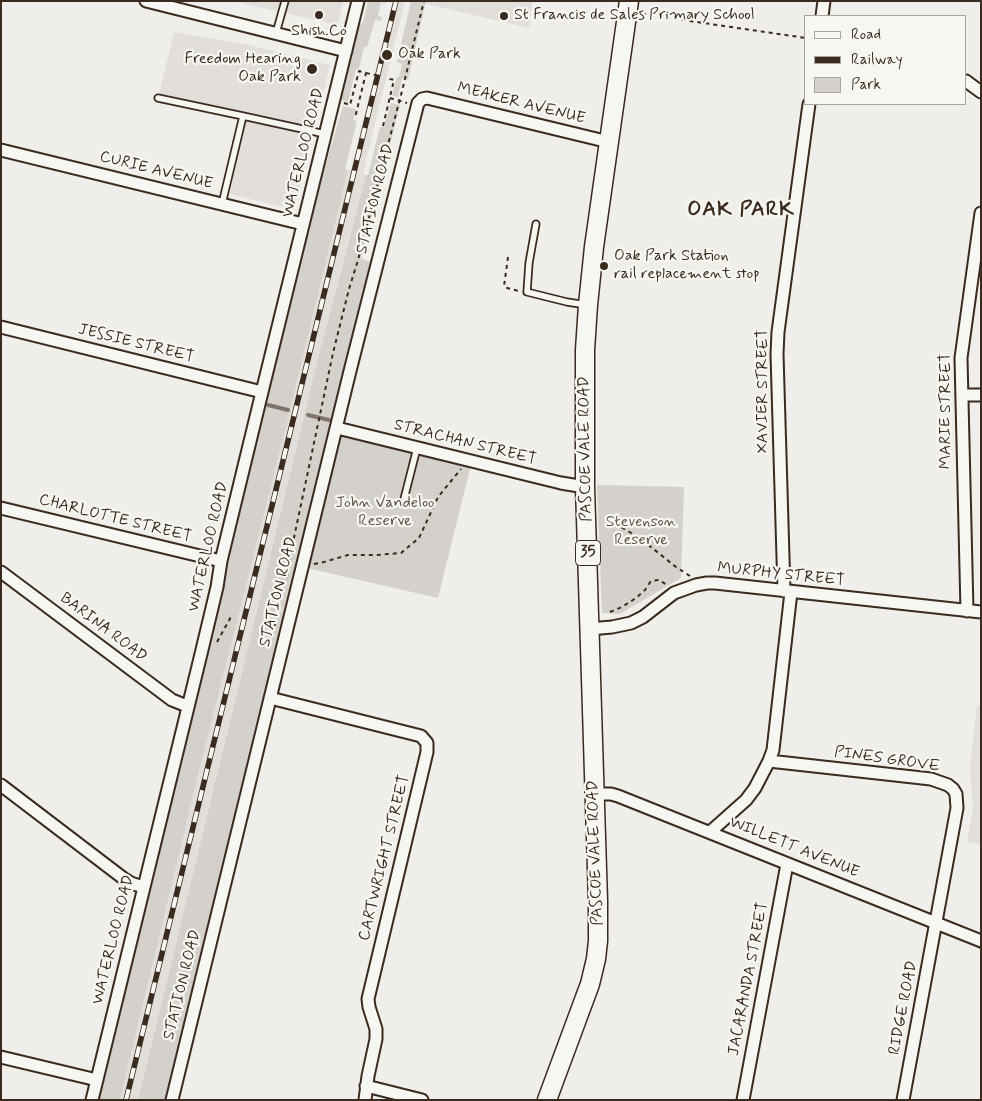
<!DOCTYPE html>
<style>
body{margin:0}
#map{position:relative;width:982px;height:1101px;overflow:hidden;background:#efeeea;font-family:Mynerve,sans-serif}
canvas{display:block}
.frame{position:absolute;inset:0;border:2px solid #3b2a1e;pointer-events:none}
.legend{position:absolute;left:804px;top:15px;width:162px;height:90px;box-sizing:border-box;background:#f6f6f2;border:1px solid #aba49d;margin:0;padding:6px 9px;list-style:none;font-size:15px;color:#3b2a1e}
.legend li{display:flex;align-items:center;gap:10px;height:25px}
.legend b{width:25px;border:1px solid #aba49d}
</style>
<div id="map">
<canvas width="982" height="1101"></canvas>
<div class="frame"></div>
<ul class="legend">
<li><b style="height:6px;background:#f6f6f2"></b>Road</li>
<li><b style="height:6px;background:#3b2a1e"></b>Railway</li>
<li><b style="height:14px;background:#d4d1cc"></b>Park</li>
</ul>
</div>
<script>
const ctx = document.querySelector('canvas').getContext('2d');
ctx.lineJoin = 'round';
function fillPath(path, color) { ctx.fillStyle = color; ctx.fill(path, 'evenodd'); }
const toPath = rows => new Path2D(rows.map(r => 'M' + r).join(''));
function strokePath(path, color, width, dash) { ctx.strokeStyle = color; ctx.lineWidth = width; ctx.lineCap = dash ? 'butt' : 'round'; ctx.setLineDash(dash || []); ctx.stroke(path); }
function write(font, color, halo, rows, align = 'center') {
  ctx.font = font + ' Mynerve,sans-serif'; ctx.lineWidth = 4.5; ctx.setLineDash([]); ctx.textBaseline = 'middle'; ctx.strokeStyle = halo; ctx.fillStyle = color; for (const [text, x, y, turn = 0] of rows) {
    ctx.save(); ctx.translate(x, y); ctx.rotate((+turn || 0) * Math.PI / 180); ctx.textAlign = isNaN(turn) ? turn : align; if (halo) ctx.strokeText(text, 0, 0); ctx.fillText(text, 0, 0); ctx.restore();
  }
}
fillPath(toPath([
 [232,1,343,1,338,25],
 [393,1,405,1,363,173,366,175,341,269,290,474,138,1100,120,1100,195,788,287,423,348,170,351,170],
 [426,1,533,1,529,28,426,4],
 [174,32,245,44,330,65,294,210,230,194,245,114,159,93],
 [977,705,981,706,981,844,967,842,973,809,970,768]
]), '#e2dfdb');
fillPath(toPath([
 [368,1,386,1,386,3,381,2,378,16,382,17,381,21,375,20,367,47,364,47,359,69,356,69,348,102,340,100,357,28,363,22],
 [411,1,426,1,408,80,402,78,398,97,392,96,397,77,399,77,402,64,397,62],
 [391,103,400,105,361,258,370,262,166,1100,138,1100,318,359,366,175,368,175,380,127,384,127],
 [343,106,356,109,353,120,357,121,345,169,348,170,287,423,195,788,120,1100,98,1100,210,639,310,218],
 [331,429,472,461,438,598,298,566],
 [597,485,684,487,681,578,620,614,602,613]
]), '#d4d1cc');
strokePath(toPath([
 [268,405,288,410],
 [308,415,329,420]
]), '#81766d', 4);
const service = toPath([
 [276,33,285,1],
 [158,98,243,116],
 [222,204,243,116,325,134],
 [536,224,529,263,527,292,567,302,587,305],
 [404,499,417,448]
]);
const minor = toPath([
 [146,1,346,51],
 [822,16,824,1],
 [966,81,981,92],
 [1,150,303,224],
 [1,327,262,392],
 [962,395,981,395],
 [337,428,561,483,585,487],
 [1,508,221,561],
 [1,572,172,700,187,706],
 [784,591,777,354,778,332,809,104],
 [967,611,961,358,981,213],
 [589,629,612,627,631,623,643,617,674,593,696,585,707,583,715,583,981,612],
 [270,698,421,736,427,743,427,752,368,999,369,1007,376,1029,376,1039,368,1076,365,1100],
 [769,761,931,779,948,785,953,789,956,794,957,808,903,1100],
 [1,785,123,878,131,883,143,887],
 [594,794,611,794,618,796,981,941],
 [710,832,746,800,755,788,769,761,773,750,791,592],
 [1,1057,97,1080],
 [366,1086,422,1100],
 [92,1100,201,654,217,587,221,561,262,392,358,1],
 [172,1100,350,371,418,103,422,99,427,98,609,142],
 [743,1100,787,864]
]);
const primary = toPath([
 [547,1100,590,984,596,959,598,941,598,901,585,487,585,350,588,305,594,247,629,1]
]);
strokePath(service, '#3b2a1e', 9);
strokePath(minor, '#3b2a1e', 15);
strokePath(primary, '#3b2a1e', 21);
strokePath(toPath([
 [642,14,806,38],
 [366,73,375,75],
 [390,98,407,103],
 [344,103,350,105,359,71,366,73,355,118],
 [383,126,394,80,386,78],
 [508,257,504,286,507,288,519,291],
 [608,519,641,539,676,567,690,576],
 [314,564,324,562,348,555,377,555,401,553,419,538,438,497,461,469],
 [287,578,292,547,333,353,349,289,358,260,402,91,424,1],
 [610,612,622,607,636,598,645,590,651,581,659,580,667,585],
 [266,623,276,625],
 [217,642,232,615,233,615]
]), '#3b2a1e', 2, [4, 4]);
strokePath(service, '#f6f6f2', 5.5);
strokePath(minor, '#f6f6f2', 11);
strokePath(primary, '#f6f6f2', 18);
const rail = toPath([
 [126,1100,396,1]
]);
strokePath(rail, '#3b2a1e', 5.5);
strokePath(rail, '#f6f6f2', 4, [11]);
for (const [x, y, r, color] of [
 [319,15,5,"#3b2a1e"],
 [504,16,5,"#3b2a1e"],
 [387,55,6,"#3b2a1e"],
 [312,69,6,"#3b2a1e"],
 [604,266,5,"#3b2a1e"]
]) { const dot = new Path2D(); dot.arc(x, y, r, 0, 2 * Math.PI); ctx.fillStyle = color; ctx.fill(dot); strokePath(dot, '#f6f6f2', 2); }
for (const [x, y, w] of [
 [588,553,25]
]) { const box = new Path2D(); box.roundRect(x - w / 2, y - 12.5, w, 25, 4); ctx.fillStyle = '#f6f6f2'; ctx.fill(box); strokePath(box, '#3b2a1e', 1); }
write('bold 15px', '#3b2a1e', null, [
 ["35",588,553]
]);
write('16px', '#3b2a1e', '#f6f6f2', [
 ["St Francis de Sales Primary School",514,16],
 ["Shish.Co",319,32,"center"],
 ["Oak Park",398,55],
 ["Freedom Hearing",301,60,"right"],
 ["Oak Park",301,78,"right"],
 ["Oak Park Station",614,257],
 ["rail replacement stop",614,275]
], 'left');
write('16px', '#3b2a1e', '#f6f6f2', [
 ["MEAKER AVENUE",521,104,14],
 ["WATERLOO ROAD",304,153,-76],
 ["CURIE AVENUE",156,171,14],
 ["STATION ROAD",376,199,-76],
 ["JESSIE STREET",136,344,14],
 ["XAVIER STREET",764,391,-90],
 ["MARIE STREET",947,411,-90],
 ["STRACHAN STREET",465,443,14],
 ["PASCOE VALE ROAD",586,449,-91],
 ["CHARLOTTE STREET",115,519,14],
 ["WATERLOO ROAD",209,547,-77],
 ["MURPHY STREET",781,575,6],
 ["STATION ROAD",279,592,-76],
 ["BARINA ROAD",103,628,37],
 ["PINES GROVE",887,760,8],
 ["WILLETT AVENUE",794,848,22],
 ["PASCOE VALE ROAD",596,853,-92],
 ["CARTWRIGHT STREET",385,858,-76],
 ["WATERLOO ROAD",114,940,-76],
 ["JACARANDA STREET",749,979,-79],
 ["STATION ROAD",183,985,-76],
 ["RIDGE ROAD",904,1008,-79]
]);
write('16px', '#61544a', '#f6f6f2', [
 ["John Vandeloo",385,504],
 ["Reserve",385,522],
 ["Stevenson",641,523],
 ["Reserve",641,541]
]);
ctx.letterSpacing = '1px';
write('bold 21px', '#3b2a1e', '#f6f6f2', [
 ["OAK PARK",741,211]
]);
ctx.letterSpacing = '0px';
</script>
